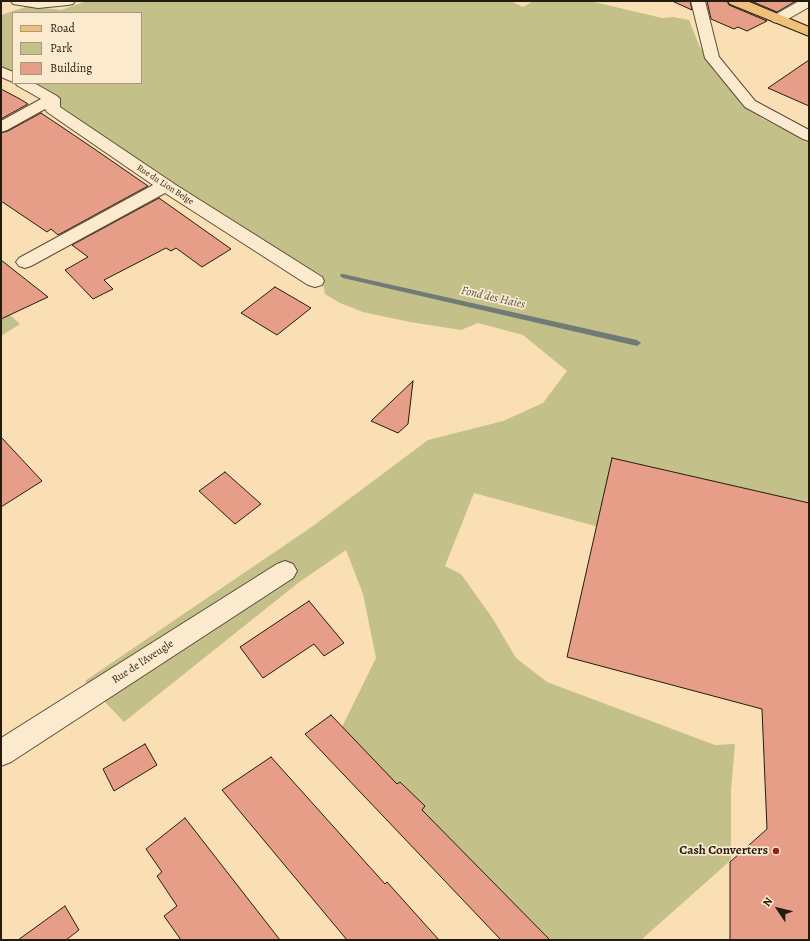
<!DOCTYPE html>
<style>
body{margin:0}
#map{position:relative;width:810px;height:941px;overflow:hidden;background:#fbdfb4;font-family:Alegreya,serif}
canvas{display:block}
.frame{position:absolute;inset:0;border:2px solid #251c10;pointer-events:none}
.legend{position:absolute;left:12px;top:12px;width:130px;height:72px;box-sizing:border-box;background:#fceace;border:1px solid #a69882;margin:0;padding:5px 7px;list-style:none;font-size:12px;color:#251c10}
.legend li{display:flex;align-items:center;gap:8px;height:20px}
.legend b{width:20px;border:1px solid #a69882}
.north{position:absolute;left:758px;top:889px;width:40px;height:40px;-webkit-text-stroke:3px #fceace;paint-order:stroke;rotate:305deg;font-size:11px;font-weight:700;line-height:16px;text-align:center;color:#251c10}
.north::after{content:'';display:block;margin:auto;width:14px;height:18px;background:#251c10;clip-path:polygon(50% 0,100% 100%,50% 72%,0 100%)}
</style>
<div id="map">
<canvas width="810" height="941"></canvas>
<div class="frame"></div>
<ul class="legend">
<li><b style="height:5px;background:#eec07a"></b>Road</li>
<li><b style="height:11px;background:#c3c08a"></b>Park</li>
<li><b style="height:11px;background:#e69e88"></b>Building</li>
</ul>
<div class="north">N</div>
</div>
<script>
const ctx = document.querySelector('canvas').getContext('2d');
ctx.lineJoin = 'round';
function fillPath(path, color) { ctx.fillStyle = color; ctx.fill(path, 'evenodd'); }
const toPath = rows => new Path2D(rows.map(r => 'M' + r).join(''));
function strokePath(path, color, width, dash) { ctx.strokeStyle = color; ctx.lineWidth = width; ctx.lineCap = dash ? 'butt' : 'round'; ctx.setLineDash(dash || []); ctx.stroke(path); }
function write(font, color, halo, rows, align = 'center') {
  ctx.font = font + ' Alegreya,serif'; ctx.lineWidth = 3.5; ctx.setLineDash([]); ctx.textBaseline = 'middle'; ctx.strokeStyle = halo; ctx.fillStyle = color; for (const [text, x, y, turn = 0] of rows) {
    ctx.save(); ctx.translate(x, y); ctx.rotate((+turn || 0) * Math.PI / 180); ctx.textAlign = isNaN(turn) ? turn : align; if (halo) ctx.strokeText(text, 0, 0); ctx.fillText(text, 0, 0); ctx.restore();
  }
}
fillPath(toPath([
 [87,1,511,1,523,7,533,1,590,1,662,18,673,17,689,20,699,45,714,71,741,102,763,119,809,142,809,504,599,527,474,493,445,566,461,574,493,619,516,658,547,682,715,745,735,744,731,790,731,860,641,940,550,940,340,731,376,658,363,594,346,550,298,583,124,722,85,681,313,526,428,440,503,421,543,403,567,371,523,335,478,323,461,330,410,322,363,312,340,303,325,294,321,275,173,186,59,105,31,83,141,83,141,13,13,13,13,73,1,66,1,15,29,6,61,10],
 [1,307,20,324,1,336]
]), '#c3c08a');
fillPath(toPath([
 [341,274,343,274,637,340,641,343,637,346,343,278,340,276,341,274]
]), '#717b75');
const building = toPath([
 [672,1,690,1,692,10,672,1],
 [707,1,727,1,729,5,767,21,747,31,738,27,734,29,711,19,707,1],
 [751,1,796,1,777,12,751,1],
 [809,60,809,106,768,88,809,60],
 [1,89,20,99,28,104,1,119,1,89],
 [41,113,93,148,148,186,58,235,51,229,47,232,1,201,1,133,8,131,41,113],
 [159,198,231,249,202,267,176,248,171,251,166,248,104,280,113,289,93,299,65,270,88,257,72,245,159,198],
 [1,260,48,297,1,319,1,260],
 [275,287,311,308,277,335,241,313,275,287],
 [413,381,408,424,398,433,371,421,413,381],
 [1,437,42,481,1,507,1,437],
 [612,458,809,503,809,940,730,940,730,862,767,829,762,709,567,657,612,458],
 [225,472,261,504,235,524,199,491,225,472],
 [309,601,344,643,324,656,314,644,263,678,240,647,309,601],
 [331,715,397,784,400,782,425,806,422,810,550,940,501,940,305,734,331,715],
 [145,744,157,765,114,791,103,769,145,744],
 [271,757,385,884,387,882,439,940,347,940,222,790,271,757],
 [185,818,280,940,181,940,164,916,177,906,157,876,162,872,146,849,185,818],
 [65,906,79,930,66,940,18,940,65,906]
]);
fillPath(building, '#e69e88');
strokePath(building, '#251c10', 1);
const minor = toPath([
 [11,1,75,1,73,4,68,5,38,8,13,4,11,1],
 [691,1,705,1,719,57,755,101,809,130,809,141,803,139,745,107,705,58,691,1],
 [799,1,809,1,809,7,783,22,778,23,773,22,771,19,773,16,799,1],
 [1,67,13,72,13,82,1,77,1,67],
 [15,83,34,83,57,96,60,99,60,107,176,185,322,277,324,281,322,285,315,287,308,285,165,193,31,266,25,268,19,266,16,262,19,258,153,185,47,112,45,109,7,130,1,132,1,121,41,99,18,86,15,83],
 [285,561,293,564,297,571,293,578,11,762,1,766,1,738,277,564,285,561]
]);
const major = toPath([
 [728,1,747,1,809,27,809,36,730,4,728,1]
]);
strokePath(minor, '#5a4d39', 2);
strokePath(major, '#251c10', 2);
fillPath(minor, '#fceace');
fillPath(major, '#eec07a');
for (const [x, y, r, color] of [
 [776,851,4,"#8f2418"]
]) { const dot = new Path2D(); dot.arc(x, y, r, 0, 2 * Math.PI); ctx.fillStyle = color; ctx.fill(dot); strokePath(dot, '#fceace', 1.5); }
write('9px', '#251c10', '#fceace', [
 ["Rue du Lion Belge",165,185,33]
]);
write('11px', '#251c10', '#fceace', [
 ["Rue de l'Aveugle",143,662,-33]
]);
write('italic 12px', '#51534b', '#fceace', [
 ["Fond des Haies",493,298,13]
]);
write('bold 13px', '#251c10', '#fceace', [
 ["Cash Converters",768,851]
], 'right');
</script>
